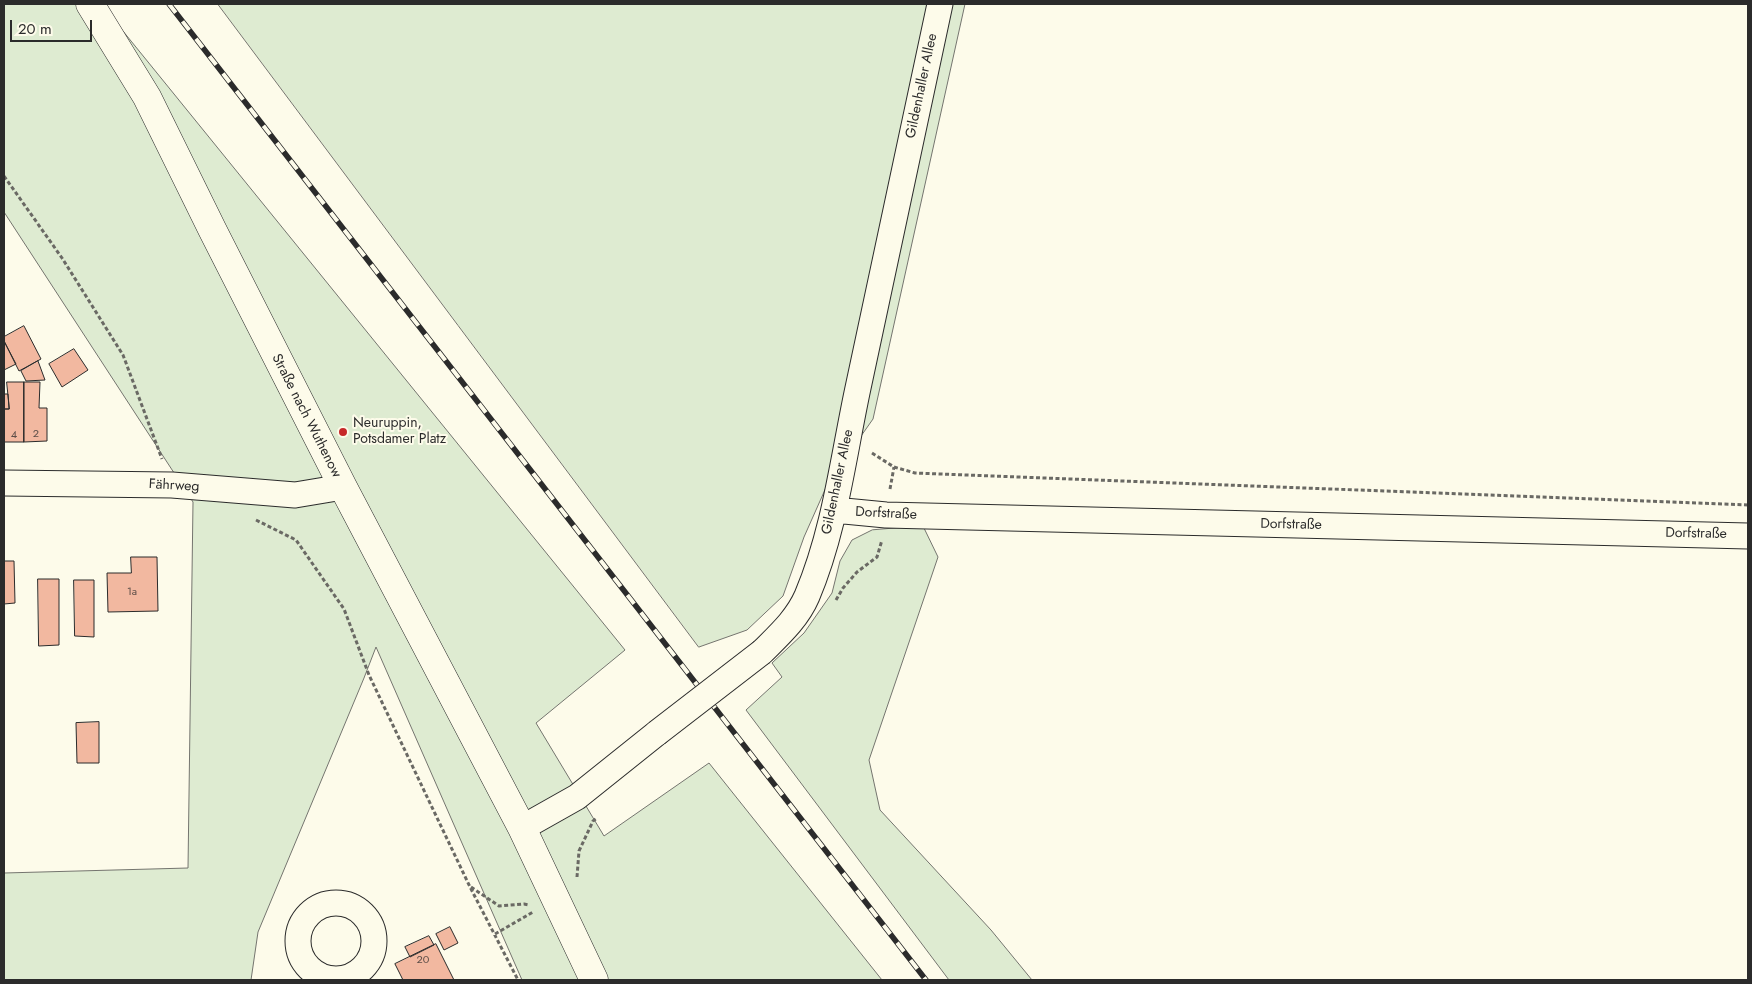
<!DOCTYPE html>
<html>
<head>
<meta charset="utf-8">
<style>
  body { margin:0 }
  #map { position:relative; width:1752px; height:984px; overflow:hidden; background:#fdfbea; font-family:Jost,sans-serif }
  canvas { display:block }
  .frame { position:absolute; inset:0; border:5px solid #2b2b2b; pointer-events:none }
  .scale { position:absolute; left:10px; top:20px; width:82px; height:22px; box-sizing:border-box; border:2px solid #2b2b2b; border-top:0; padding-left:6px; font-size:15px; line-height:18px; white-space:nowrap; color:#2b2b2b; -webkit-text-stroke:4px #fdfbea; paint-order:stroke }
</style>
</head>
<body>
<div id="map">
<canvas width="1752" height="984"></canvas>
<div class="frame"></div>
<div class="scale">20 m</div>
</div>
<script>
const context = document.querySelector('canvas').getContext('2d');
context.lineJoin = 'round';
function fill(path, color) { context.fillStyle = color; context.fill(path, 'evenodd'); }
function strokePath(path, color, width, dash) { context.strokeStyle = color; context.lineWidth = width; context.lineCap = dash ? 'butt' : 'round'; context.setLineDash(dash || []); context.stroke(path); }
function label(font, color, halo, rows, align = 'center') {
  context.font = font + ' Jost,sans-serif'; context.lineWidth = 4; context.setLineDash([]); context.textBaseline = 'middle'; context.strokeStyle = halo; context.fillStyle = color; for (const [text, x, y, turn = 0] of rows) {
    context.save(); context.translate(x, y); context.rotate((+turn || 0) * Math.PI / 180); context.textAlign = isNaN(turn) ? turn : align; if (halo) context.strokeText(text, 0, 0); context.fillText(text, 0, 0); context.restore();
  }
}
const green = new Path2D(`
  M4,4H101L625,650L536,723L604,836L709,763L882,980H522L376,647L364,678L258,932L251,980H4V873L188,868L193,502L4,212Z
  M218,4H965L873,419L828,483L804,537L783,596L747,630L699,647Z
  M923,526L938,557L869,760L880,810L991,930L1032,980H949L746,710L782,677L772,663L804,633L832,593L840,561L852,540L872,530Z`);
fill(green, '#deebd1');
strokePath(green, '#74746e', 1);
const building = new Path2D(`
  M24,326L41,359L19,371L4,341V337Z
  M4,341L16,364L4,370Z
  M74,349L88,370L62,387L49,364Z
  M38,361L45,380L26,381L21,371Z
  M7,382H24V442H4V409H9Z
  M24,382H40L39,408H47V441L24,442Z
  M4,394H8L9,409H4Z
  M131,557H157L158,611L108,612L107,573H131Z
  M4,561H14L15,603L4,604Z
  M38,579H59V645L39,646Z
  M74,580H94V637L75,636Z
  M99,722V763H77L76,723Z
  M450,927L458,943L444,950L436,934Z
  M429,936L434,945L410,957L405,947Z
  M436,944L454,980H403L395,964Z`);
fill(building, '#f2b8a0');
strokePath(building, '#2b2b2b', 1);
const street = new Path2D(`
  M4,483L172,485L295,495L343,487
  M834,510L886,515L1748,536
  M762,652C779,635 797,619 807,596C835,530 843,458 858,388C885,260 912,132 940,4
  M522,828L577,797L657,733
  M298 941a38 38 0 1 1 76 0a38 38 0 1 1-76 0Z`);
const secondary = new Path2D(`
  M90,4L147,97L212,229L343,487L522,828L594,980`);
strokePath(street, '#2b2b2b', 27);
strokePath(secondary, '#2b2b2b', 29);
strokePath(new Path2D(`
  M4,176L62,258L123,355L162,459
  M872,453L894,467L915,473L1748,505
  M890,489L894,467
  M256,520L296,540L344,609L369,675L470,887L518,980
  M836,600L843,588L857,572L877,557L882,540
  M577,877L579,851L593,821L597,818
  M471,887L499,906L524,904L529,905
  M495,934L533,912`), '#6a6964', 3, [4, 2.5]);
strokePath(street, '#fdfbea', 25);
strokePath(secondary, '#fdfbea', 28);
const rail = new Path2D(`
  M169,4L926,980`);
strokePath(rail, '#2b2b2b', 5.5);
strokePath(rail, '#fdfbea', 4, [11]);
const streetBridge = new Path2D(`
  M657,733L762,652`);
strokePath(streetBridge, '#2b2b2b', 27, []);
strokePath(streetBridge, '#fdfbea', 25);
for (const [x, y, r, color] of [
  [343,432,5,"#c62828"]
]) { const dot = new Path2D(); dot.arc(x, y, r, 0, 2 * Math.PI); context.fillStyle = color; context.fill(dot); strokePath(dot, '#fdfbea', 2); }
label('11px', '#5d4e48', null, [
  ["2",36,434],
  ["4",14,435],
  ["1a",132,592],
  ["20",423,960]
]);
label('14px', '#2b2b2b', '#fdfbea', [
  ["Gildenhaller Allee",922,86,-78],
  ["Straße nach Wuthenow",306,416,63],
  ["Gildenhaller Allee",838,482,-78],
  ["Fährweg",174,486,3],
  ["Dorfstraße",886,514,3],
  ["Dorfstraße",1291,525,1],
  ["Dorfstraße",1696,534,1]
]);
label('14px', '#2b2b2b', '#fdfbea', [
  ["Neuruppin,",353,424],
  ["Potsdamer Platz",353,440]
], 'left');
</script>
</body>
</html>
